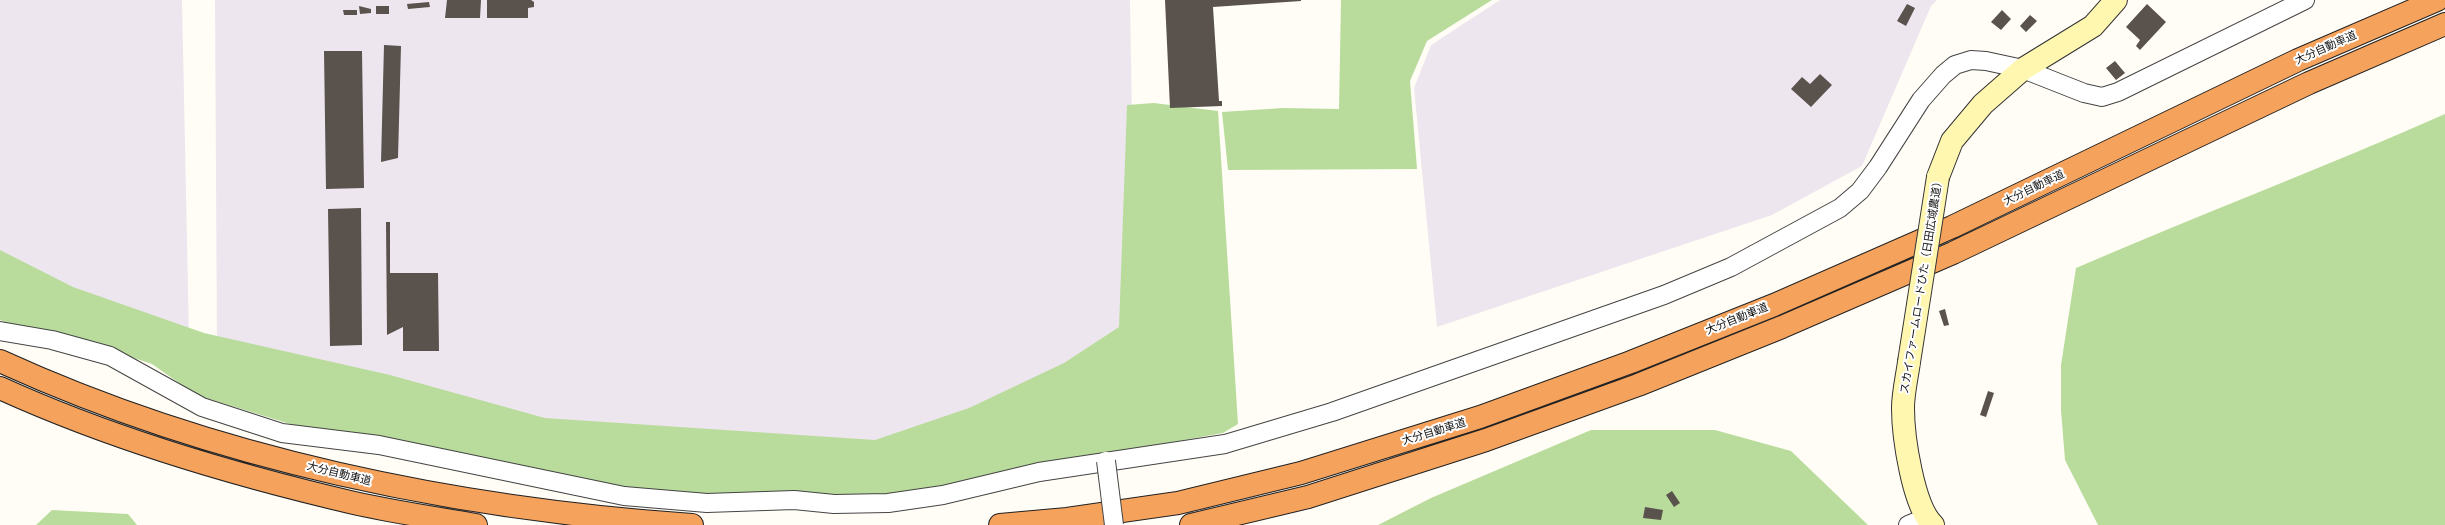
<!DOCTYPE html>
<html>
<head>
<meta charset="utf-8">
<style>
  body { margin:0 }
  canvas { display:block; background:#fffdf5 }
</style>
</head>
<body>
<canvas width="2445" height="525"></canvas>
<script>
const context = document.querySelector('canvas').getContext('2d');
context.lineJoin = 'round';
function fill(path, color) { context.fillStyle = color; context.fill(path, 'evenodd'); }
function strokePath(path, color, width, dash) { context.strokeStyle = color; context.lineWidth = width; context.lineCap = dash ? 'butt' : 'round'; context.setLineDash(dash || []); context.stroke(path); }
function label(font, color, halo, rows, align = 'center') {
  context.font = font + ' Merriweather,"Noto Sans JP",serif'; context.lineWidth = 4; context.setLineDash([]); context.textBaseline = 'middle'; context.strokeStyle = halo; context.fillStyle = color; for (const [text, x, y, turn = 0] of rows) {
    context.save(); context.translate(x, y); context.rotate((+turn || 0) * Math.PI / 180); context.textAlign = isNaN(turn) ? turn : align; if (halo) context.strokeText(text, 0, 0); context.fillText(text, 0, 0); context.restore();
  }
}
fill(new Path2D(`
  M0,0H182L189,337L0,269Z
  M215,0H1130L1136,355L885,460L589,442L217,354Z
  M1500,0H1937L1931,6L1862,166L1772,215L1437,327L1414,88L1431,45Z`), '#eee6ef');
fill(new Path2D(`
  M1341,0H1492L1427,41L1410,81L1417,169L1228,170L1222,112L1283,108L1339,109Z
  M1154,103L1218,111L1238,424L1223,433L1129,450L925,494L738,496L630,488L369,436L300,427L196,395L152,364L55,332L10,324L0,320V250L73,287L204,333L390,375L545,418L875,440L969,408L1064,363L1119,327L1127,105Z
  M2445,114V525H2098L2065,460L2061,410V365L2076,268C2198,215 2323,168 2445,114Z
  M1591,430H1715L1791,451L1868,525H1378L1431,498Z
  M52,510L128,514L137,525H36Z`), '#b9dc9c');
fill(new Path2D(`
  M447,0H481L480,18H445Z
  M487,0H531L534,2V7L528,8V18H487Z
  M1165,0H1301V1L1213,7L1219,101H1222V106L1170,108Z
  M429,2L430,7L408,9L407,4Z
  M1907,4L1915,8L1906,26L1897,21Z
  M2147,4L2166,22L2140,50L2136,46L2140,40L2126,27Z
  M359,6L371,9V13L360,14Z
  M376,6H389V14H376Z
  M343,10H357V15H344Z
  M2002,10L2011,19L2001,30L1991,22Z
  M2030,15L2037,21L2026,32L2020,26Z
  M384,45L401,46L398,158L381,162Z
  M324,51H362L364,188L326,189Z
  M2115,61L2125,73L2116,80L2106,68Z
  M1820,74L1832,85L1811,107L1791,89L1802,77L1810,84Z
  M361,208L362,345L330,346L328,209Z
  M386,222H390V273H438L439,351H403V327L387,335Z
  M1945,309L1949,325L1944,326L1939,311Z
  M1988,391L1994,393L1986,417L1980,415Z
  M1672,491L1680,503L1674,507L1666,495Z
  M1645,507L1663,510L1661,520L1643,518Z`), '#5a524d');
const street = new Path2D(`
  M0,331L52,340L110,356L202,407L282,433L379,445L624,496L707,503L794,500L834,504L888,503L943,495L1039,472L1225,444L1332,412L1664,295L1731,267L1840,208L1860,191L1878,167L1921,100L1943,75L1955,65L1971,60L1986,61L2023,69L2084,93L2102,97L2118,92L2305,0
  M1908,525L1925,518`);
const secondary = new Path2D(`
  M1938,177L1952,141L1983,104L2023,69L2093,26L2116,0
  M1909,362C1907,377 1903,393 1903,408C1903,436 1913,506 1933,525`);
const highway = new Path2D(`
  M0,361C214,459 457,509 692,525
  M0,388C112,439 234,475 354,503C394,512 435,518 476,525
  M1000,525L1067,519L1178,503L1301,473L1480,417L1631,362L1774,305L1952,227L2298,60L2437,0
  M1191,525L1308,497L1486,440L1638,385L1782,327L1953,253L2309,83L2445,24`);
strokePath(street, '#444', 20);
strokePath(secondary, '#333', 24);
strokePath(highway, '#222', 24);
strokePath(street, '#fff', 18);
strokePath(secondary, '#fff6b0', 22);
strokePath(highway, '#f5a25d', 22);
const streetBridge = new Path2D(`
  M1106,461L1114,525`);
const secondaryBridge = new Path2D(`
  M1909,362L1938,177`);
strokePath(streetBridge, '#444', 20, []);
strokePath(secondaryBridge, '#333', 24, []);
strokePath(streetBridge, '#fff', 18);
strokePath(secondaryBridge, '#fff6b0', 22);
label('11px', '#111', '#fff', [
  ["大分自動車道",2326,48,-24],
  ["大分自動車道",2034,188,-26],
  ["スカイファームロードひた（日田広域農道）",1922,285,-81],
  ["大分自動車道",1737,319,-22],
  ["大分自動車道",1434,432,-17],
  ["大分自動車道",339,474,14]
]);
</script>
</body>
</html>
